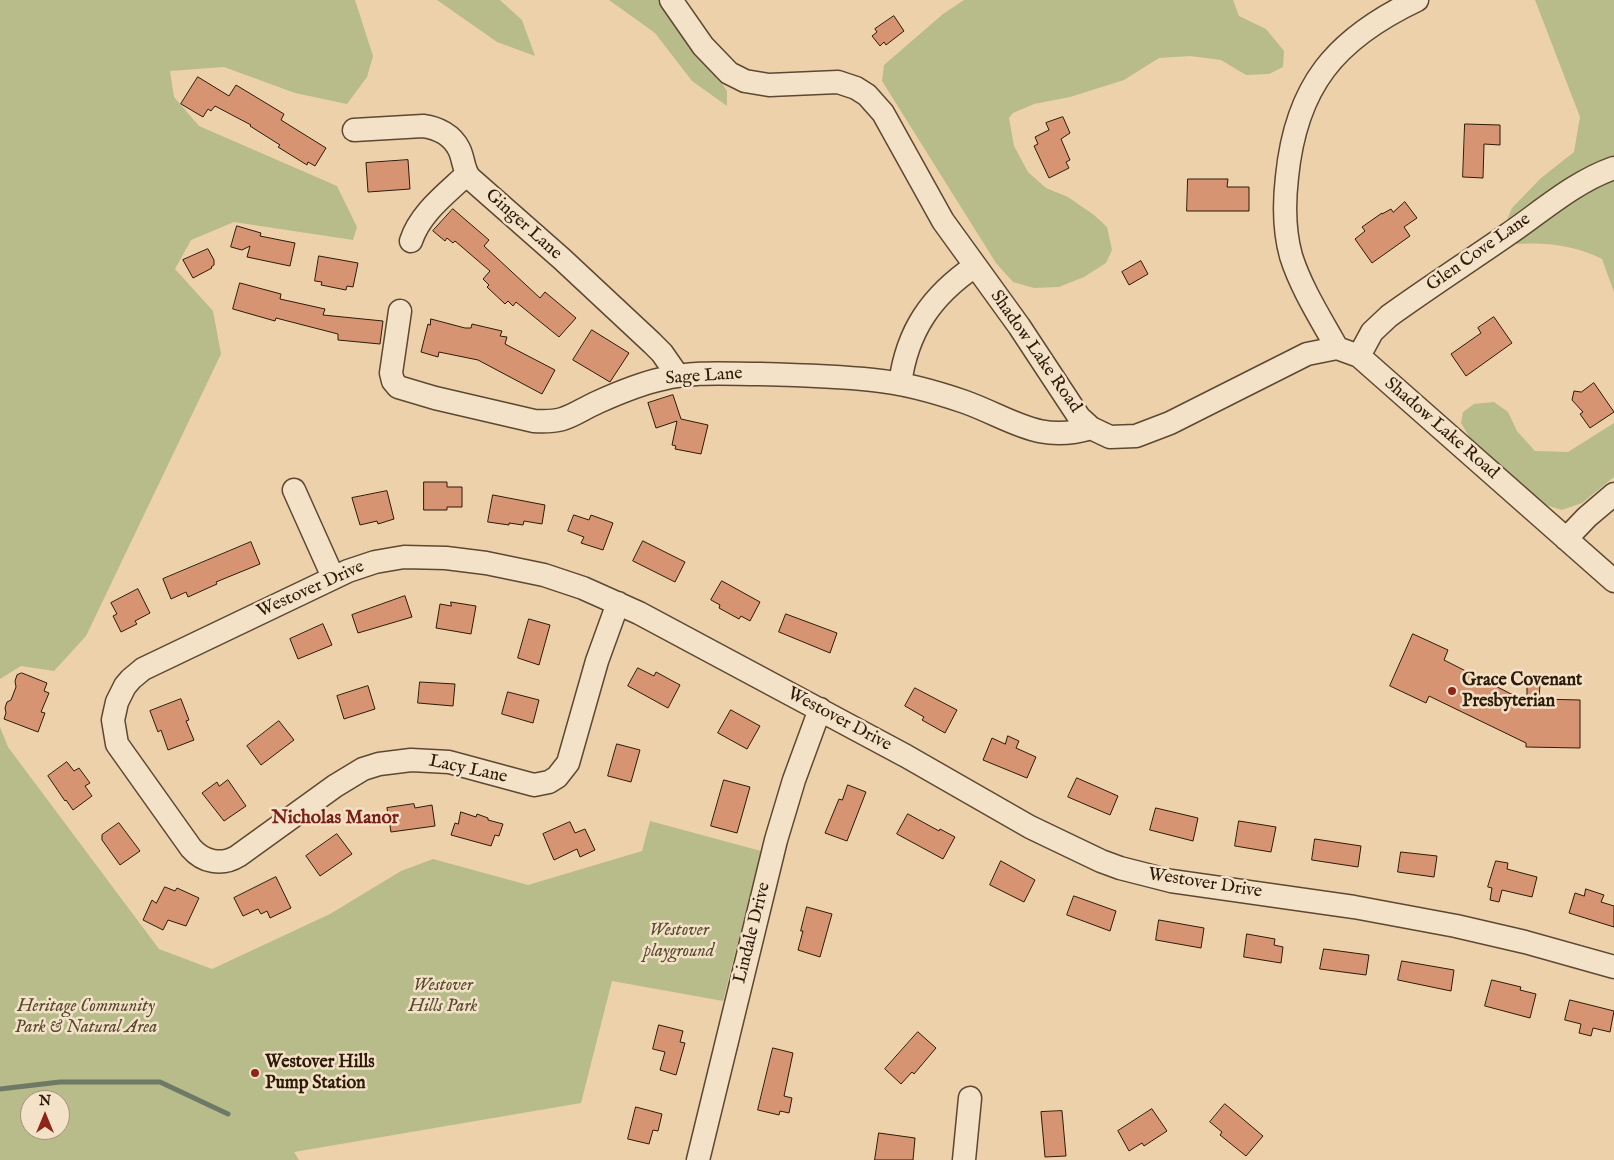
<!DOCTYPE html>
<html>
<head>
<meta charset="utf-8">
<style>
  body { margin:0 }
  #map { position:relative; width:1614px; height:1160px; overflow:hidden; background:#edd1ab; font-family:"IM FELL English",serif }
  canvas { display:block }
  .north { position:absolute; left:20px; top:1090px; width:50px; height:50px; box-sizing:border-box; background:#f3e1c8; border:1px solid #a4927b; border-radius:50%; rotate:0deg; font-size:14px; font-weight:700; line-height:20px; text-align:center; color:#2d1b08 }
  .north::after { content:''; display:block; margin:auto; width:18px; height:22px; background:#8f2418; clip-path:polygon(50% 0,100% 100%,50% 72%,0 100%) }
</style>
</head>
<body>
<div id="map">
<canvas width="1614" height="1160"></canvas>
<div class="north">N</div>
</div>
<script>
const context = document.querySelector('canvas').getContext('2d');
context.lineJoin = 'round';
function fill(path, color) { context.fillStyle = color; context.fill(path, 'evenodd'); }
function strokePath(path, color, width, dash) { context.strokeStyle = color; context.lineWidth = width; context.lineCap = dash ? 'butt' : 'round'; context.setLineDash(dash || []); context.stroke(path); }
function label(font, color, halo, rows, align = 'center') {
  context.font = font + ' "IM FELL English",serif'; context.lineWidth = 5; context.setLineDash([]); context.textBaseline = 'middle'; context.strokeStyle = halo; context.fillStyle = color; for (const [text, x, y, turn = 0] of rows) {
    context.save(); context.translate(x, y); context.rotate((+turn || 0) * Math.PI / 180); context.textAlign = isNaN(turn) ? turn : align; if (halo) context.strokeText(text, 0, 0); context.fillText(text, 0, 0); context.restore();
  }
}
fill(new Path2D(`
  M0,0H355L373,56L367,77L347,104L295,93L224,67L170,71L174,97L199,126L337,186L357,227L353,240L234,222L191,240L175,269L213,311L221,354L86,636L54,671L21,666L0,679Z
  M437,0H500L522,20L535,56L497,42Z
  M609,0H660L702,55L727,91V106L692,81L655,33Z
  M964,0H1233L1239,16L1266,29L1284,51L1283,67L1269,74L1246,75L1221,60L1190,56L1159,58L1124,80L1070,97L1034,104L1013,113L1009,118L1014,146L1028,172L1046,188L1068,197L1094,215L1107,227L1112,250L1106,263L1084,277L1059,287L1034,288L1013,282L996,263L882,81L884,65L943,14Z
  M1535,0H1614V292L1602,259C1574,245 1546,242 1515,244L1504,227L1512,208L1541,178L1574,152L1580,117Z
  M1494,402L1508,412L1517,431L1535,451L1568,452L1614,423V477L1582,503L1562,510L1536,502L1470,438L1461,423L1463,412L1474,404Z
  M0,727L8,747L159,949L212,969L330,914L401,871L433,859L528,885L642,851L650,821L761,851L723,1001L612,981L581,1103L294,1152L299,1160H0ZM30,1100H60V1130H30Z`), '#b7bc8a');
strokePath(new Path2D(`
  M0,1089L60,1082H160L228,1114`), '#6e7966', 5);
const building = new Path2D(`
  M894,16L904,31L886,45L884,42L880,46L872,36L877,32L875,29Z
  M198,77L229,96L236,85L284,114L281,120L326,148L315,166L308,162L307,165L278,147L280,145L250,126L251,125L215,106L211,111L208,109L203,117L181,104Z
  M1063,117L1070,133L1061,139L1070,160L1066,162L1069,168L1049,178L1034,146L1038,144L1035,137L1049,130L1046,123Z
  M1465,124L1500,125V145L1484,144L1483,178L1463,177Z
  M408,160L410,189L368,192L366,163Z
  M1188,179H1228L1227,187H1249V211H1187Z
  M1405,202L1417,218L1404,227L1410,236L1372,263L1355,239L1365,231L1362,227L1382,213V214L1391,209L1393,212Z
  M453,209L489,240L484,246L540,298L545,292L576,318L559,337L516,302L513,306L508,301L505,304L487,287L489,285L483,279L490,271L455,241L453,243L447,238L445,241L433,231Z
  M237,226L261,233L260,236L295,243L290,266L247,257L250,246L242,250L231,247Z
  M208,249L214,260V265L211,267L212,268L193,278L183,260Z
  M319,256L358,263L353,287L347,286L346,290L321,285L322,282L315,281Z
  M1141,261L1148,274L1129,285L1122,272Z
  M240,283L281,294L280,299L325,309L323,315L383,321L380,344L338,340V334L276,318L275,321L233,309Z
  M1494,317L1512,343L1466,376L1451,354L1481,333L1478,328Z
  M431,319L465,328H471L472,324L502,331L500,336L507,337L505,344L555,370L542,394L478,360L439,352L438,357L421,352L428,324L430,325Z
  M592,330L629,353L610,382L573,360Z
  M1594,383L1614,412L1590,428L1580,414L1583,412L1572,400L1574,391L1581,392Z
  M673,395L681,419L708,425L701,454L675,449L676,446L672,445L677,421L656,428L648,403Z
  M424,482H447V487H462V507H447V510H424Z
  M387,491L394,519L378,524L377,521L360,525L352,498Z
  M493,495L545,505L542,524L524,521L523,525L509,523V525L488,522Z
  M574,515L589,520L591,515L613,523L603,550L581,543L584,537L568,531Z
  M643,541L685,562L675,582L633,561Z
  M251,542L260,564L216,582L217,584L188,597L186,592L171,599L163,579Z
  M722,581L760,602L750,621L741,616L739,619L719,608L720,605L711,600Z
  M138,589L150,613L135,621L137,624L121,632L113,616L117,614L111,603Z
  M405,596L412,617L358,633L352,615Z
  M451,602L476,606L471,634L436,628L440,604L451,606Z
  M786,614L837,633L830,653L779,632Z
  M529,619L550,625L539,665L518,658Z
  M323,624L332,645L298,659L290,639Z
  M1413,634L1448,650L1444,660L1527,702V683L1540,684L1539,699L1580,700V748L1526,747V743L1429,696L1426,703L1390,686Z
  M638,668L654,676L656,672L680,685L668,708L628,686Z
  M22,673L47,683L44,691L49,693L41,712L45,713L38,732L4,719L6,713L5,708L7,702L11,700L16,687L15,681L17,675Z
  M420,682L455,684L453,706L418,703Z
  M368,686L375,709L344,719L337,696Z
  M915,688L957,710L945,733L922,720L924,717L905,706Z
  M508,692L539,700L533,723L502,714Z
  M181,699L189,720L186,721L194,740L168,750L161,730L158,732L150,711Z
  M731,710L760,726L747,749L718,733Z
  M279,721L294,740L261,765L247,746Z
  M1008,736L1019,741L1016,748L1036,757L1027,778L983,760L992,738L1005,744Z
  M617,744L640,750L631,782L608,776Z
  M67,762L74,771L79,768L90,783L85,786L92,796L73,810L66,800L65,801L48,776Z
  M1077,778L1118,796L1110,815L1068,797Z
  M228,780L246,806L224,821L202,793L217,782L219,786Z
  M724,780L750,787L737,833L711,826Z
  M848,785L866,792L847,841L825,833L839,799L842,800Z
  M414,804L415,808L432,805L435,826L391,832L387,808Z
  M1156,808L1198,818L1193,841L1150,830Z
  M461,812L476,817L477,814L488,818V820L503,824L499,836L495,835L491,846L451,835L455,823L458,824Z
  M908,814L939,831L940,829L955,837L943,859L897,834Z
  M1239,821L1276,827L1271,852L1235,846Z
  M570,822L575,833L585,829L595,850L580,857L577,849L554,860L543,834Z
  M119,823L140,851L120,865L102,840V835Z
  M337,834L352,854L320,876L306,856Z
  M1315,839L1361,846L1358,867L1312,860Z
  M1401,852L1437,856L1434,877L1398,872Z
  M1001,861L1035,880L1024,902L990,885Z
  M1496,861L1508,863L1507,869L1537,877L1532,897L1502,890L1499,902L1490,900L1492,888L1488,887Z
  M276,877L291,908L270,918L267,911L261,914L258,909L243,916L234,898Z
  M165,887L175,891L177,888L199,898L186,926L168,920L163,930L143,920L152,900L156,903Z
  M1586,889L1604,895L1601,902L1614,906V927L1569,913L1575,893L1584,896Z
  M1074,896L1116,911L1110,931L1067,915Z
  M807,907L832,914L820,957L798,950L803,931H801Z
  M1159,920L1204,928L1201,948L1156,940Z
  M1247,934L1275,939L1274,945L1283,947L1281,963L1244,957Z
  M1324,949L1369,955L1366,975L1320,969Z
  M1402,961L1454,970L1451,991L1398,980Z
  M1492,980L1521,987L1520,990L1536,994L1530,1018L1485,1006Z
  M1570,1000L1614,1011L1610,1032L1593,1028L1591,1036L1579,1033L1581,1024L1565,1020Z
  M659,1025L683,1031L680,1042L685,1043L676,1075L660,1070L665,1052L653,1049Z
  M918,1032L936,1048L914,1074L912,1072L901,1084L885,1069Z
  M773,1048L793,1053L784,1096L792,1098L789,1113L780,1111L779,1115L758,1110Z
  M1225,1104L1263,1136L1246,1156L1220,1135L1222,1132L1210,1122Z
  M636,1107L662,1114L658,1131L653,1130L649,1144L628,1139Z
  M1152,1109L1167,1131L1144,1146L1142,1143L1129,1151L1118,1131Z
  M1062,1111L1066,1156L1045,1157L1041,1112Z
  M879,1133L915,1138L913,1160H875Z`);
fill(building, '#d79472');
strokePath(building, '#2d1b08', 1);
const minor = new Path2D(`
  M671,0L703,46L729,73L745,81L769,85L838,82L856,88L867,95L883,113L943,221L1019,326L1079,417L1091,428L1110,437L1136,436L1170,423L1307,354L1337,348L1359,356L1614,581
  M354,130L423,126C438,128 452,135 459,149C464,159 463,170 470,178L562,259L652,343L662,353L678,376
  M411,241C420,213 446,194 467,174
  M400,311L391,373L393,381L398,387L435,398L534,421C567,423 570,415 598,402C618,393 639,384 662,379C694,371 727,374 760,374C798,375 836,376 873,380C904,383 936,392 965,402C1012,419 1039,444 1091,428
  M1337,348C1321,319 1301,288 1291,256C1284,231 1284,203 1287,177C1296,86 1335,39 1417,0
  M1359,356L1372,332L1389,316C1428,288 1468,262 1507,235C1541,212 1574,182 1614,168
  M900,384C907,331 931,296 975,266
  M294,490L333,577
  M1566,539L1587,517L1614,494
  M618,603L597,661L568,763L557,777L549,782L534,785L449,762L411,760L379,764L363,769L335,786L238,856C222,866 203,862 191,848L117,744L113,720L117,702L125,686L131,679L143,669L348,571L375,562L404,557L446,558L486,563L544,575L583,588L639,613L906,756L1030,827L1101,861L1120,868L1171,881L1354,907L1456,926L1525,942L1614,967
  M698,1160L776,840L794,780L820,709
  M964,1160L970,1098`);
strokePath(minor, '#5d4831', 25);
strokePath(minor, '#f3e1c8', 22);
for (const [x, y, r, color] of [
  [1452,691,5,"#8f2418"],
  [255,1073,5,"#8f2418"]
]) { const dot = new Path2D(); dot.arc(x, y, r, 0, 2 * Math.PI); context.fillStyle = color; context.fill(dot); strokePath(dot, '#f3e1c8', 2); }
label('18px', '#2d1b08', '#f3e1c8', [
  ["Ginger Lane",523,225,42],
  ["Glen Cove Lane",1479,253,-35],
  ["Shadow Lake Road",1035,352,55],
  ["Sage Lane",704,377,-4],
  ["Shadow Lake Road",1441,429,41],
  ["Westover Drive",311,590,-24],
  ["Westover Drive",839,720,28],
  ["Lacy Lane",468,770,12],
  ["Westover Drive",1205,884,9],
  ["Lindale Drive",753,933,-76]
]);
label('bold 18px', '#2d1b08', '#f3e1c8', [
  ["Grace Covenant",1462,681],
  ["Presbyterian",1462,702],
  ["Westover Hills",265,1063],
  ["Pump Station",265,1084]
], 'left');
label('italic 18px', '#564b2f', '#f3e1c8', [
  ["Westover",679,931],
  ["playground",679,952],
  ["Westover",443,986],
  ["Hills Park",443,1007],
  ["Heritage Community",86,1007],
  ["Park & Natural Area",86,1028]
]);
label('bold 19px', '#7a1f14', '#f3e1c8', [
  ["Nicholas Manor",335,819]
]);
</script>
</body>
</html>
